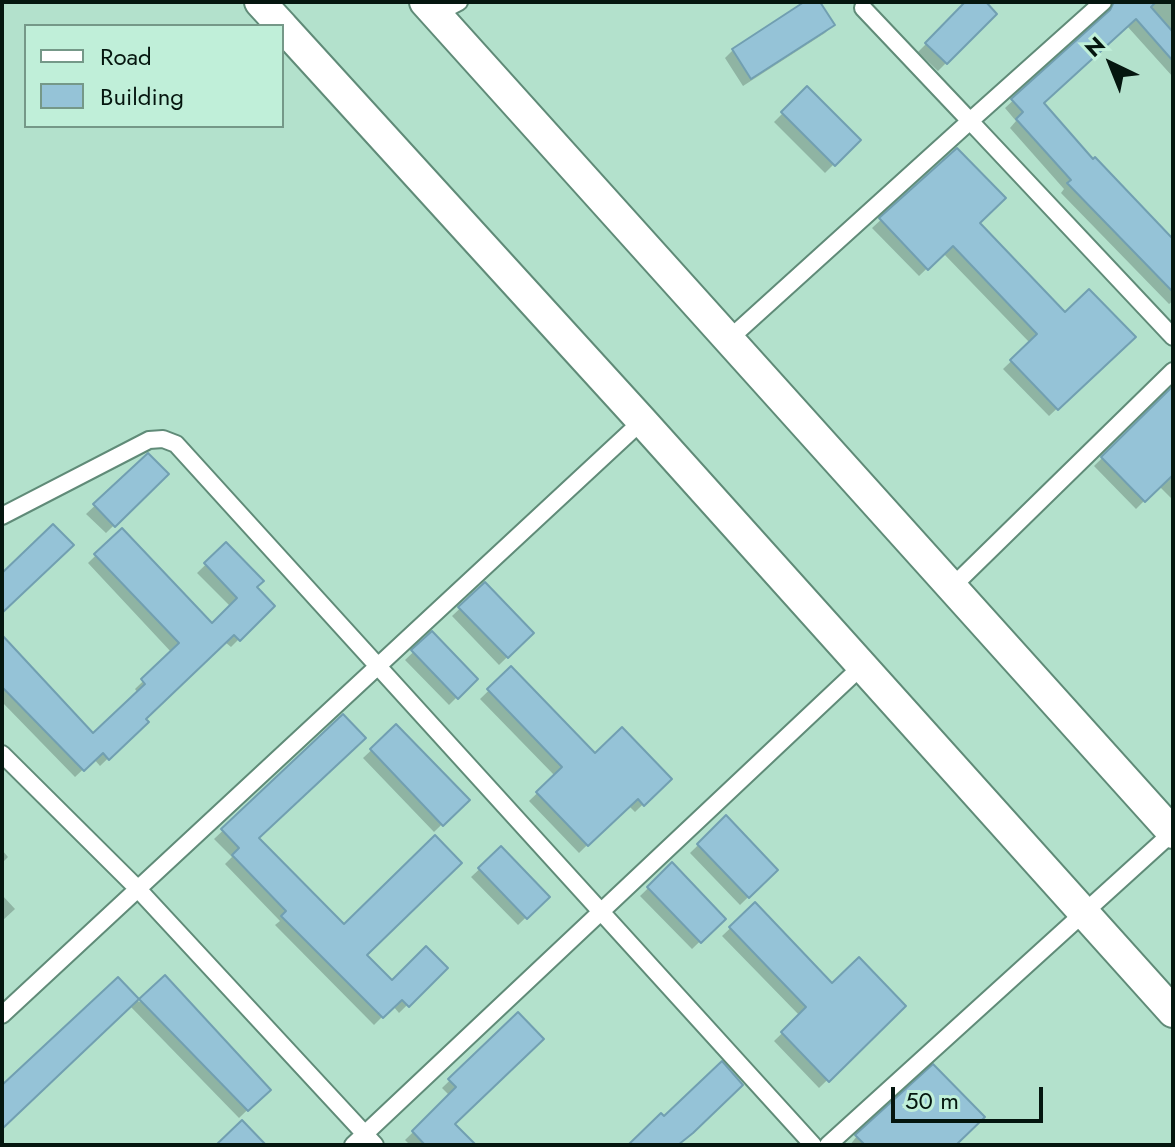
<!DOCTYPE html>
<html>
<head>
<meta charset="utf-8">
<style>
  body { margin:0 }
  #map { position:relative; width:1175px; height:1147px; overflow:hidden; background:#b3e1cc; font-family:Jost,sans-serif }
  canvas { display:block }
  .frame { position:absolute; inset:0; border:4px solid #05160f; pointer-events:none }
  .legend { position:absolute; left:24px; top:24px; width:260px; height:104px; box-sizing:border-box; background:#c0efd9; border:2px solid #759888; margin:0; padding:10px 14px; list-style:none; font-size:24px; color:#05160f }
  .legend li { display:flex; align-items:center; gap:16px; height:40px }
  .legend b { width:40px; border:2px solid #759888 }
  .north { position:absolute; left:1071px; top:24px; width:80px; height:80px; -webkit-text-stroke:6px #c0efd9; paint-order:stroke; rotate:317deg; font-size:22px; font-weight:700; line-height:32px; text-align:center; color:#05160f }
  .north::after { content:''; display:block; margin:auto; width:28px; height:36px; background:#05160f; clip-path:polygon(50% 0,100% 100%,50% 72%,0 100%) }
  .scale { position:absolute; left:891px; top:1087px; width:152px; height:36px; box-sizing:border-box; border:4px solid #05160f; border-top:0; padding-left:10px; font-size:24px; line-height:28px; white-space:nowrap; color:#05160f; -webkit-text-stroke:6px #c0efd9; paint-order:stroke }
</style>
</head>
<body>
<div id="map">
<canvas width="1175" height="1147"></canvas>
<div class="frame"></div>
<ul class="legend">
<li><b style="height:10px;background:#fff"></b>Road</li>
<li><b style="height:22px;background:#95c3d7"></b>Building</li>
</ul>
<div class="north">N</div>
<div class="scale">50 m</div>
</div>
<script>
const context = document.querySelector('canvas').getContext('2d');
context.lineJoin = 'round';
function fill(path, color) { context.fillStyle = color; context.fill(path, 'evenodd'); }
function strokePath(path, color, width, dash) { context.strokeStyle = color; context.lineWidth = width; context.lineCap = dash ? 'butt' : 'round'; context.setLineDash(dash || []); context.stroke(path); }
fill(new Path2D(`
  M808,2H818L833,25L825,33L743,86L725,58L733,50Z
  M968,2H983L995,14L938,71L918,52Z
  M1111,2H1169L1173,7V77L1127,26L1041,103L1093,162L1173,242V301L1169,304L1061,193L1064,189L1010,128L1016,121L1005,108L1106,14V8Z
  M807,89L858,140L825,173L774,122Z
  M957,150L977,223L1065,314L1133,337L1049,416L1003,369L1030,343L943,253L919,276L872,228Z
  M1173,389V500L1159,486L1136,509L1094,466Z
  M148,456L166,474L106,533L86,514Z
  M121,531L211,626L231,607L197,573L226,545L254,587L272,606L231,647L225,642L144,719L146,722L100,766L94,759L75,777L2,702V638L93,736L138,693L135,689L172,653L88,563Z
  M485,585L532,633L499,665L452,616Z
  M432,634L475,679L449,705L405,660Z
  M511,669L595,756L669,779L635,812L628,805L579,853L529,801L555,776L480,699Z
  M343,717L256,838L392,983L445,968L399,1013L393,1006L374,1025L275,925L280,921L225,864L232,857L214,839Z
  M396,727L467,800L434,832L363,758Z
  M726,818L776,870L740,905L690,853Z
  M501,849L547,897L518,925L471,877Z
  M2,850L8,857L2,863Z
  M672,865L723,919L692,949L640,896Z
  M2,895L15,909L2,921Z
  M755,905L832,985L903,1006L819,1088L774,1041L800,1016L722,936Z
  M165,978L268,1090L239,1118L130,1006L2,1126V1088L118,980L139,1002Z
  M517,1015L453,1124L472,1145H410L405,1140L450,1096L442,1088Z
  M857,1136L956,1142L959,1145H850Z`), '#0003');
const building = new Path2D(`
  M804,2H820L835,25L751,79L732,49Z
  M965,2H986L997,14L947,64L925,43Z
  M1114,2H1156L1151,7L1173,32V61L1136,19L1044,103L1093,159L1095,157L1173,239V292L1067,183L1071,180L1016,119L1023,112L1011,99L1110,10Z
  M807,86L861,140L835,166L781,112Z
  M957,148L1006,198L980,223L1065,312L1089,289L1136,337L1058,410L1010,360L1037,334L953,246L928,270L879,218Z
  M1173,386V475L1145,502L1101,457Z
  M148,453L169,474L115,527L93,504Z
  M53,524L74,545L2,613V573Z
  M122,528L212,623L237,598L204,563L226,542L264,581L257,587L275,606L240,641L234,635L146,719L149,722L109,760L103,753L84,771L2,687V635L93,733L145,684L141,679L179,643L94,554Z
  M485,582L534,633L508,658L458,607Z
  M432,631L478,679L458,699L411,650Z
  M511,666L595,753L622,727L672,779L644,806L638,799L588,846L536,792L562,767L487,689Z
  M343,714L366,738L259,838L344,924L435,835L462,863L367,955L392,980L426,946L448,968L409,1007L402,1000L383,1018L281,916L286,911L232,855L239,848L221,829Z
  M396,724L470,800L443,826L370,749Z
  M726,815L778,870L749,898L697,844Z
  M501,846L550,897L527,919L478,868Z
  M672,862L726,919L701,943L647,887Z
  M755,902L832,983L859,957L906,1006L829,1082L781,1032L806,1007L729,927Z
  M165,975L271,1090L248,1111L139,999Z
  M118,977L139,999L2,1129V1085Z
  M518,1012L544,1039L455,1124L476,1145H425L412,1131L456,1087L448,1079Z
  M722,1061L743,1085L693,1133L678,1145H628L661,1113L664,1116Z
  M933,1064L985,1117L956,1145H865L855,1135Z
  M242,1120L266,1145H216Z`);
fill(building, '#95c3d7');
strokePath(building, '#719fb1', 2);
const street = new Path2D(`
  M863,8L970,121L1103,2
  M436,14L459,2
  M728,340L970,121L1173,337
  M2,516L149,440L163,439L176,444L813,1145
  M952,587L1173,371
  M2,754L137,888L375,1145
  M2,1015L642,421
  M353,1145L862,666
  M828,1145L1173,832`);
const highway = new Path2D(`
  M260,2L282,26
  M425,2L1173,833
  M282,26L642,421L1173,1012`);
strokePath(street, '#608b78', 20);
strokePath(highway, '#608b78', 34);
strokePath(street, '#fff', 16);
strokePath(highway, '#fff', 30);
</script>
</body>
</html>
